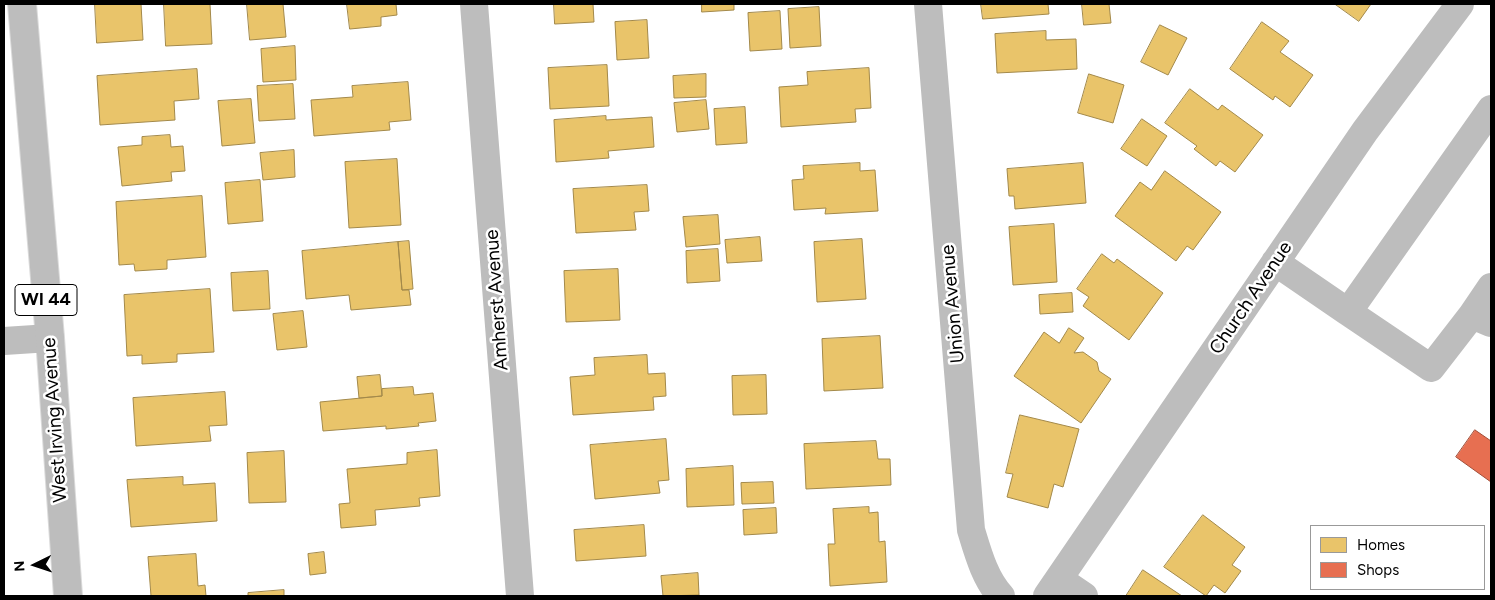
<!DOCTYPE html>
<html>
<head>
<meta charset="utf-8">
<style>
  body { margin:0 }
  #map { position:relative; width:1495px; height:600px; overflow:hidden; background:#fff; font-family:Figtree,sans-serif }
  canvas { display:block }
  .frame { position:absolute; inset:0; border:5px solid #000; pointer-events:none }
  .legend { position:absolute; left:1310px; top:525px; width:175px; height:65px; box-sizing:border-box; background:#fff; border:1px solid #999; margin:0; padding:6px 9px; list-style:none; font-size:15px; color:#000 }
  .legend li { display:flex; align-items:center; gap:10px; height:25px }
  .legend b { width:25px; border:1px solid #999 }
  .north { position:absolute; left:10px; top:540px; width:50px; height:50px; -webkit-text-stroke:4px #fff; paint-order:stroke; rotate:266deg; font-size:14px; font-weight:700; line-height:20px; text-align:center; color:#000 }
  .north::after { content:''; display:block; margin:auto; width:18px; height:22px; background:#000; clip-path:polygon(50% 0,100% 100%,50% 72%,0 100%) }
</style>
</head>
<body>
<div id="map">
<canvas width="1495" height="600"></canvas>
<div class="frame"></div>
<ul class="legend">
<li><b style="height:14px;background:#e9c46a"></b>Homes</li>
<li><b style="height:14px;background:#e76f51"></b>Shops</li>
</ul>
<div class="north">N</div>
</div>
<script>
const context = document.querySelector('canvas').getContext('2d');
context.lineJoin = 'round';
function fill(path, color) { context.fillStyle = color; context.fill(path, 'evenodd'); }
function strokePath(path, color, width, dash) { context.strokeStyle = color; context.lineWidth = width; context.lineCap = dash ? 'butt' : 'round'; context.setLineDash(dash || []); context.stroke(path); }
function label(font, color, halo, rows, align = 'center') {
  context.font = font + ' Figtree,sans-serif'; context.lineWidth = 5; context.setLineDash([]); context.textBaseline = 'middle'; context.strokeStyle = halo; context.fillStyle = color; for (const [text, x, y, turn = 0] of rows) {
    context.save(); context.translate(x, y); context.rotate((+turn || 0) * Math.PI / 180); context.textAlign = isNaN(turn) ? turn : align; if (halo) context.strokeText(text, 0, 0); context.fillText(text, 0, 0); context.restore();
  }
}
const homes = new Path2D(`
  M95,4H141L143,40L97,43Z
  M164,4H210L212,44L166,46Z
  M247,4H283L286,37L250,40Z
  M347,4H396L397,15L381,17V26L350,29Z
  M554,4H593L594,22L555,24Z
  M702,4H734V10L702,12Z
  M981,4H1048L1049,14L983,19Z
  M1082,4H1109L1111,23L1084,25Z
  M1335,4H1371L1359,21Z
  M819,7L821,46L790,48L788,9Z
  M780,11L782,49L750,51L748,13Z
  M647,20L649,58L617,60L615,22Z
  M1262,22L1289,41L1280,52L1313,75L1290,107L1275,96L1273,100L1230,69Z
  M1160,25L1187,38L1168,75L1141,62Z
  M1046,31V40L1076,39L1077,69L997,73L995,34Z
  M295,46L296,80L263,82L261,49Z
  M607,65L609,106L550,109L548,68Z
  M869,68L871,108L855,109L856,122L781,127L779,87L808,85L807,72Z
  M197,69L199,99L174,101L175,120L100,125L97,76Z
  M706,74V97L674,98L673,76Z
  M1089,74L1124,85L1113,123L1078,113Z
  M408,82L411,120L389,122L390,130L314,136L311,100L353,97L352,86Z
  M293,84L295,119L259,121L257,86Z
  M1190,89L1218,110L1222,105L1263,135L1235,172L1220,161L1216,166L1194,149L1197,146L1165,123Z
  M251,99L255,143L222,146L218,101Z
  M706,100L709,129L677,132L674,103Z
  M745,107L747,143L716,145L714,109Z
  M606,116V120L652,117L654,147L608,151L609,158L556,162L554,120Z
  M1142,119L1167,136L1147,166L1121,149Z
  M170,135L171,147L183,146L185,171L171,172L172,181L122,186L118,147L142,145V137Z
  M294,150L295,177L263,180L260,153Z
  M397,159L401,225L349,228L345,162Z
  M860,163V171L875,170L878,211L825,214L826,208L794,210L792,180L804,179L803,166Z
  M1083,163L1086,203L1015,209L1014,196H1009L1007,169Z
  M1165,171L1221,212L1193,250L1187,246L1176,261L1115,216L1140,182L1151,190Z
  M260,180L263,221L228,224L225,183Z
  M647,185L649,211L634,212L636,230L576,233L573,189Z
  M202,196L206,257L167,260V269L135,271L134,264L119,265L116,202Z
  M718,215L720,244L686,247L683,217Z
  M1054,224L1057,282L1013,285L1009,227Z
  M760,237L762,261L727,263L725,240Z
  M862,239L866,299L817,302L814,242Z
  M409,241L413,289L402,290L398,242Z
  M398,242L402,290H409L411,305L351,310L349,295L306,299L302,251Z
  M718,249L720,281L687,283L686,251Z
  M1102,254L1114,263L1117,259L1163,293L1129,340L1083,306L1089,297L1077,289Z
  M618,269L620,320L566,322L564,271Z
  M268,271L270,309L233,311L231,273Z
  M210,289L214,352L177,354V362L142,364V355L127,356L124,295Z
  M1072,293L1073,312L1040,314L1039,295Z
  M303,311L307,347L277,350L273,314Z
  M1069,328L1084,338L1074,353L1083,352L1097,362L1099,371L1111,379L1081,423L1014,376L1044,332L1059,343Z
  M880,336L883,388L824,391L822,339Z
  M647,355L648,374L665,373L666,396L653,397L654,410L573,415L570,377L595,375L594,358Z
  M380,375L382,396L359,398L357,377Z
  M766,375L767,414L733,415L732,376Z
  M413,387L414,395L433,393L436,421L418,423L419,426L386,429V426L323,431L320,402L382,396V389Z
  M225,392L227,425L209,426L211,441L136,446L133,398Z
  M1020,415L1079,429L1063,487L1054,484L1048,508L1007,497L1013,474L1006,473Z
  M666,439L669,480L658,481L660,493L595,499L590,445Z
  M876,441L878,459H890L891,485L806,489L804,444Z
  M437,450L440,496L419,498L420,506L375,510L376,525L341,528L339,504L350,503L347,469L407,464V453Z
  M284,451L286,502L249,503L247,453Z
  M733,466L734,505L687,507L686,469Z
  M183,477V485L215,483L217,521L131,527L127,480Z
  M773,482L774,503L742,504L741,483Z
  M869,507V513L878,512L879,542L885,541L887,582L830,586L828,544H835L833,509Z
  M776,508L777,533L744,535L743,510Z
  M1203,515L1245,547L1232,565L1241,571L1225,593L1214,585L1206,596L1164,567Z
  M644,525L646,556L576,561L574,530Z
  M324,552L326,573L310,575L308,554Z
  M196,554L198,586L205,585L206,596H151L148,557Z
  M1143,570L1182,596H1126Z
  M698,573L699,595L663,596L661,576Z
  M284,590V596H248V593Z`);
fill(homes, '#e9c46a');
strokePath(homes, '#a3894a', 1);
const shops = new Path2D(`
  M1475,430L1491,441V482L1456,457Z`);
fill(shops, '#e76f51');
strokePath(shops, '#a24e39', 1);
const major = new Path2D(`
  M22,4L50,338L68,596`);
strokePath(major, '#dbdbdb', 30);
strokePath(new Path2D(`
  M474,4L520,596
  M928,4L971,530C978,553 985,579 1001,596
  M1275,262L1348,312L1491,109
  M1348,312L1431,368L1472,315L1491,323
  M1472,315L1491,287
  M4,341L50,338
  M1059,579L1084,596
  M1047,596L1365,131L1460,4`), '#bdbdbd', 28);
strokePath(major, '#bdbdbd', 28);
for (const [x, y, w] of [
  [46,300,62]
]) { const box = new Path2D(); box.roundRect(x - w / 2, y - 15.5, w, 31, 4); context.fillStyle = '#fff'; context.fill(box); strokePath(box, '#000', 1); }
label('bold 18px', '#000', null, [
  ["WI 44",46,300]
]);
label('19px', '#000', '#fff', [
  ["Church Avenue",1251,298,-56],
  ["Amherst Avenue",497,300,-94],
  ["Union Avenue",953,304,-95],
  ["West Irving Avenue",55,420,-94]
]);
</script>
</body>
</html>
